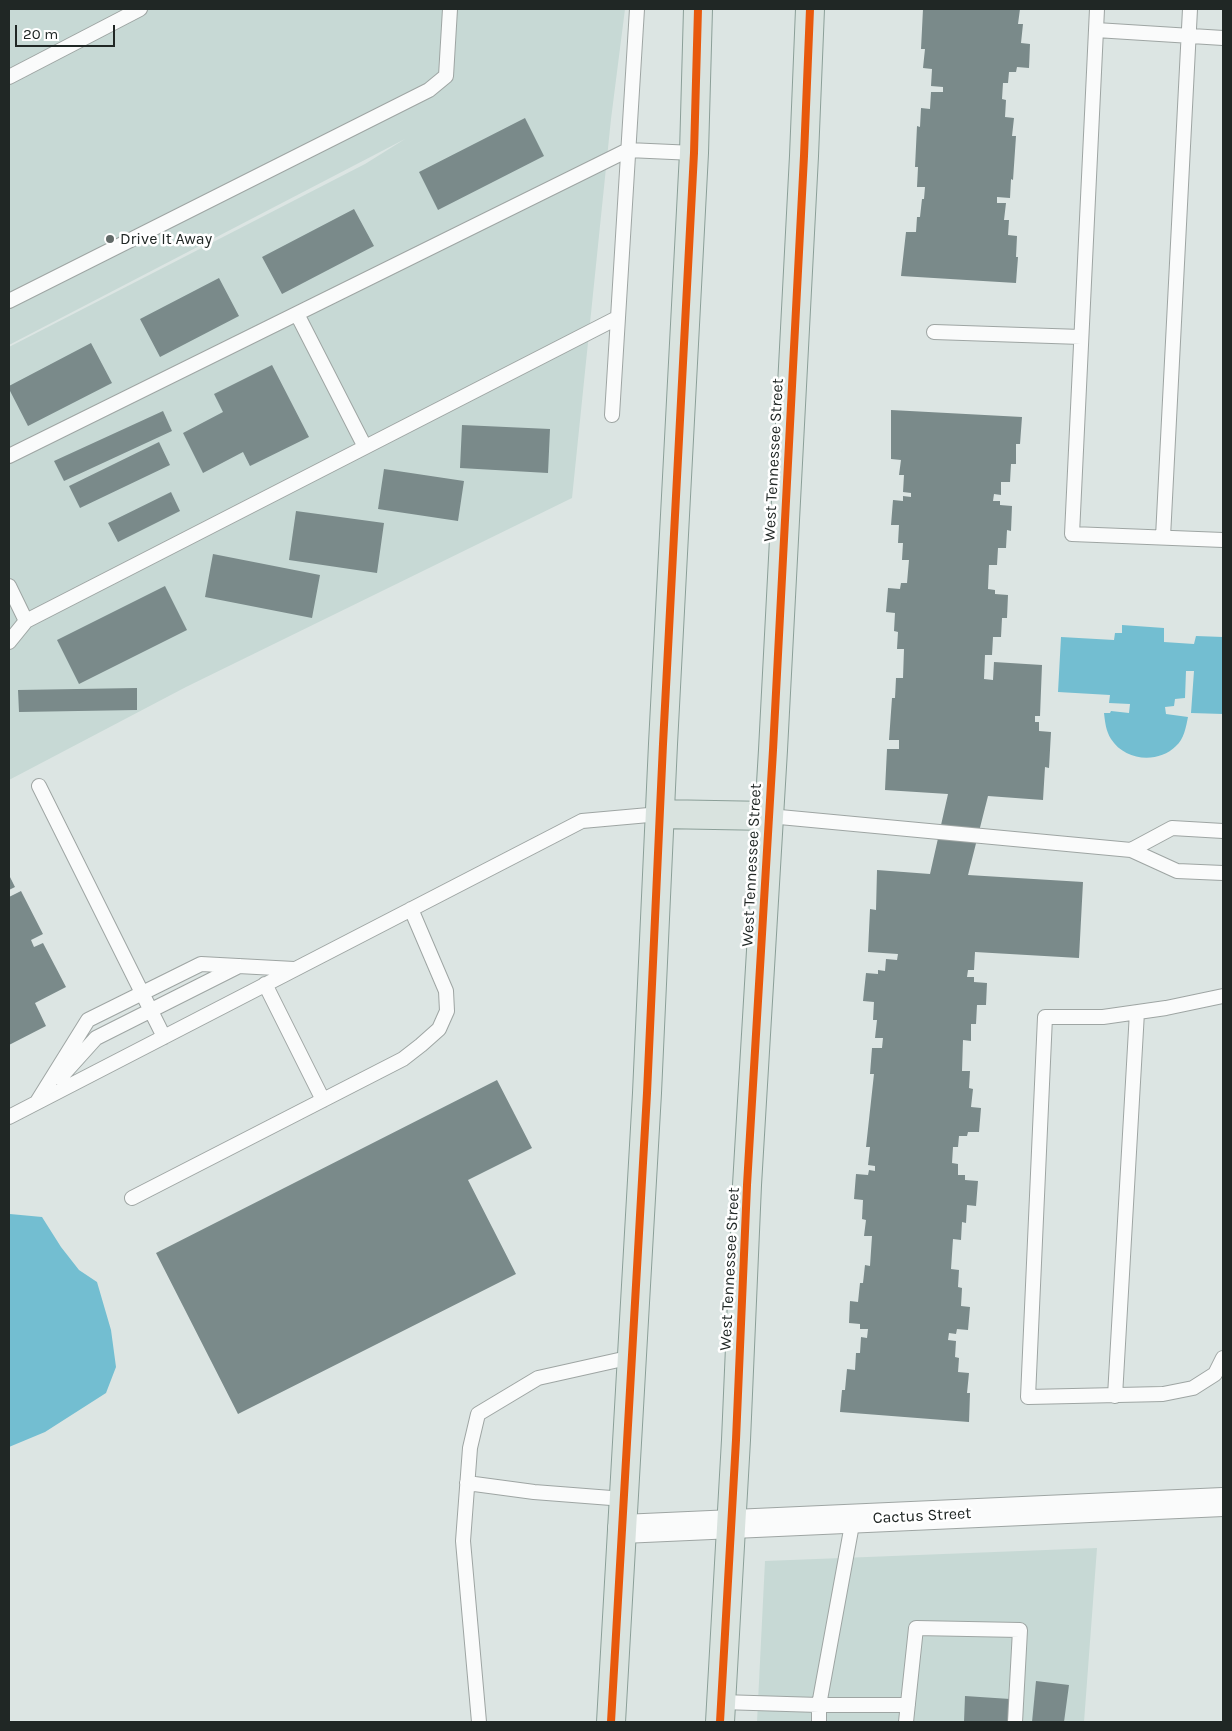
<!DOCTYPE html>
<html>
<head>
<meta charset="utf-8">
<style>
  body { margin:0 }
  #map { position:relative; width:1232px; height:1731px; overflow:hidden; background:#dce5e3; font-family:Karla,sans-serif }
  canvas { display:block }
  .frame { position:absolute; inset:0; border:10px solid #202725; pointer-events:none }
  .scale { position:absolute; left:15px; top:25px; width:100px; height:22px; box-sizing:border-box; border:2px solid #202725; border-top:0; padding-left:6px; font-size:15px; line-height:18px; white-space:nowrap; color:#202725; -webkit-text-stroke:4px #fff; paint-order:stroke }
</style>
</head>
<body>
<div id="map">
<canvas width="1232" height="1731"></canvas>
<div class="frame"></div>
<div class="scale">20 m</div>
</div>
<script>
const context = document.querySelector('canvas').getContext('2d');
context.lineJoin = 'round';
function fill(path, color) { context.fillStyle = color; context.fill(path, 'evenodd'); }
function strokePath(path, color, width, dash) { context.strokeStyle = color; context.lineWidth = width; context.lineCap = dash ? 'butt' : 'round'; context.setLineDash(dash || []); context.stroke(path); }
function label(font, color, halo, rows, align = 'center') {
  context.font = font + ' Karla,sans-serif'; context.lineWidth = 5; context.setLineDash([]); context.textBaseline = 'middle'; context.strokeStyle = halo; context.fillStyle = color; for (const [text, x, y, turn = 0] of rows) {
    context.save(); context.translate(x, y); context.rotate((+turn || 0) * Math.PI / 180); context.textAlign = isNaN(turn) ? turn : align; if (halo) context.strokeText(text, 0, 0); context.fillText(text, 0, 0); context.restore();
  }
}
fill(new Path2D(`
  M9,9H625L611,119L572,498L186,687L9,780V347L365,164L405,139L9,345Z
  M1097,1548L1084,1722H757L765,1561Z`), '#c7d9d5');
fill(new Path2D(`
  M1122,625L1164,628V642L1194,644L1196,636L1223,637V714L1191,713L1194,671H1186L1185,698L1175,699L1174,706L1165,707L1166,714L1188,717C1186,727 1184,739 1176,746C1158,764 1125,761 1111,739C1106,731 1105,722 1104,713H1110L1111,711L1129,713L1130,704L1109,703L1110,695L1058,692L1061,637L1114,640L1115,633H1122Z
  M10,1214L42,1217L61,1247L79,1270L97,1282L111,1330L116,1367L106,1393L45,1432L9,1447Z`), '#73bed1');
fill(new Path2D(`
  M923,9H1020L1018,24H1023L1021,43L1030,44L1029,68L1017,67L1016,72H1009L1008,83H1003L1002,99L1006,100L1005,117L1014,118L1012,136H1016L1013,180L1011,179L1010,198L997,197V203H1006L1004,220H1009L1008,235L1017,236L1016,257H1018L1016,283L901,276L906,232H916L917,217H920L922,199H924L925,187H917L918,167H915L917,126L920,127L921,108L930,109L931,92H943V87L931,86L932,69L923,68L925,49H921Z
  M525,118L544,156L438,210L419,172Z
  M354,209L374,246L282,294L262,257Z
  M219,278L239,316L160,357L140,319Z
  M91,343L112,383L28,426L9,389V386Z
  M272,365L309,437L250,466L243,452L203,473L183,433L223,412L214,394Z
  M891,410L1022,417L1020,444H1016V464H1011L1010,482H1001V495L994,494L993,501H1000V505L1012,506L1011,531L1007,530L1006,548H998L997,565H989L988,589L995,590V594L1008,595L1007,618H1002L1001,637H993L992,655H985L984,679L993,680L994,662L1042,665L1040,716H1035V722H1039V731L1051,732L1049,768L1045,767L1043,800L988,796L968,875L1083,882L1079,958L975,952L974,970H968L967,977H974V982L987,983L986,1005H977L976,1024H971V1041L963,1040L962,1071H970L969,1088L973,1089L971,1107L981,1108L979,1132H968L967,1136H959L958,1147H953L952,1163L958,1164V1175H965V1180L978,1181L976,1206L967,1205L966,1223L962,1222L961,1240L953,1239L951,1269L959,1270L958,1287L962,1288L961,1306L970,1307L968,1330L957,1329L956,1334L949,1333L948,1340L956,1341L955,1357L959,1358L958,1372L969,1373L967,1393H970L969,1422L840,1412L842,1390H845L847,1369L855,1370L856,1353H860L861,1337L867,1338L868,1329H860V1324L849,1323L850,1301L858,1302L860,1283H863L865,1265L870,1266L872,1236H864L866,1220L862,1219L863,1200L854,1199L856,1174L868,1175L869,1170L875,1171V1166L868,1165L870,1147H866L874,1074H870L872,1048H882L883,1038H875L877,1020H873L874,1002L863,1001L866,973L878,974V970L885,971L886,959L897,960L898,954L868,952L870,909L876,910L877,870L930,874L948,794L885,790L887,749H899V740H889L892,698H895L896,678H903L904,649H897L898,632L894,631L895,613L886,612L888,588L900,589L901,583H907L909,560H902L903,543H898L899,525H891L893,500L903,501V496L911,497V493L903,492L904,475H899L901,460L891,459Z
  M163,411L172,431L64,481L54,461Z
  M462,425L550,429L548,473L460,468Z
  M159,442L170,465L80,508L69,486Z
  M384,469L464,481L458,521L378,509Z
  M171,492L180,511L118,542L108,523Z
  M296,511L384,523L377,573L289,560Z
  M213,554L320,575L312,618L205,597Z
  M165,586L187,630L79,684L57,640Z
  M137,688V710L19,712L18,690Z
  M9,875L15,887L9,890Z
  M21,891L43,934L31,940L34,947L43,943L66,987L35,1003L46,1026L9,1045V897Z
  M497,1080L532,1148L468,1180L516,1274L238,1414L156,1253Z
  M1036,1681L1069,1685L1064,1722H1032Z
  M965,1696L1010,1699L1008,1722H964Z`), '#7a8a8a');
const service = new Path2D(`
  M1097,9L1072,534L1223,540
  M1096,30L1223,38
  M9,77L140,9
  M9,301L429,90L446,76L450,9
  M297,314L365,447
  M934,332L1081,337
  M612,415L637,9
  M9,456L628,150L694,153
  M1163,537L1190,9
  M9,586L26,621
  M9,642L26,621L617,318
  M39,786L164,1037
  M769,816L1131,850L1177,871L1223,873
  M1131,850L1172,828L1223,831
  M265,984L323,1100
  M1223,996L1166,1008L1103,1017H1045L1028,1397L1163,1394L1193,1388L1215,1374L1223,1358
  M60,1078L96,1038L239,966
  M37,1102L88,1020L201,964L294,969
  M9,1117L582,821L660,814
  M132,1198L403,1059L421,1045L439,1029L447,1011L446,991L411,909
  M1115,1396L1137,1012
  M467,1483L534,1492L624,1499
  M721,1702L819,1705H908
  M479,1722L463,1541L470,1448L478,1414L538,1378L632,1357
  M819,1722V1705L853,1519
  M906,1722L916,1628L1020,1630L1015,1722`);
const minor = new Path2D(`
  M622,1529L1223,1502`);
const primary = new Path2D(`
  M660,814L769,816
  M611,1722L647,1093L663,744L694,153L698,9
  M720,1722L736,1440L747,1185L773,750L804,156L810,9`);
strokePath(service, '#9ea5a3', 16);
strokePath(minor, '#9ea5a3', 30);
strokePath(primary, '#8b9f98', 30);
strokePath(service, '#fafbfb', 14);
strokePath(minor, '#fafbfb', 28);
strokePath(primary, '#d9e3df', 28);
strokePath(new Path2D(`
  M611,1722L647,1093L663,744L694,153L698,9
  M720,1722L736,1440L747,1185L773,750L804,156L810,9`), '#e8590c', 8);
for (const [x, y, r, color] of [
  [110,239,5,"#626a68"]
]) { const dot = new Path2D(); dot.arc(x, y, r, 0, 2 * Math.PI); context.fillStyle = color; context.fill(dot); strokePath(dot, '#fff', 2); }
label('16px', '#202725', '#fff', [
  ["Drive It Away",120,239]
], 'left');
label('16px', '#202725', '#fff', [
  ["West Tennessee Street",774,460,-87],
  ["West Tennessee Street",752,865,-87],
  ["West Tennessee Street",730,1269,-87],
  ["Cactus Street",922,1516,-3]
]);
</script>
</body>
</html>
